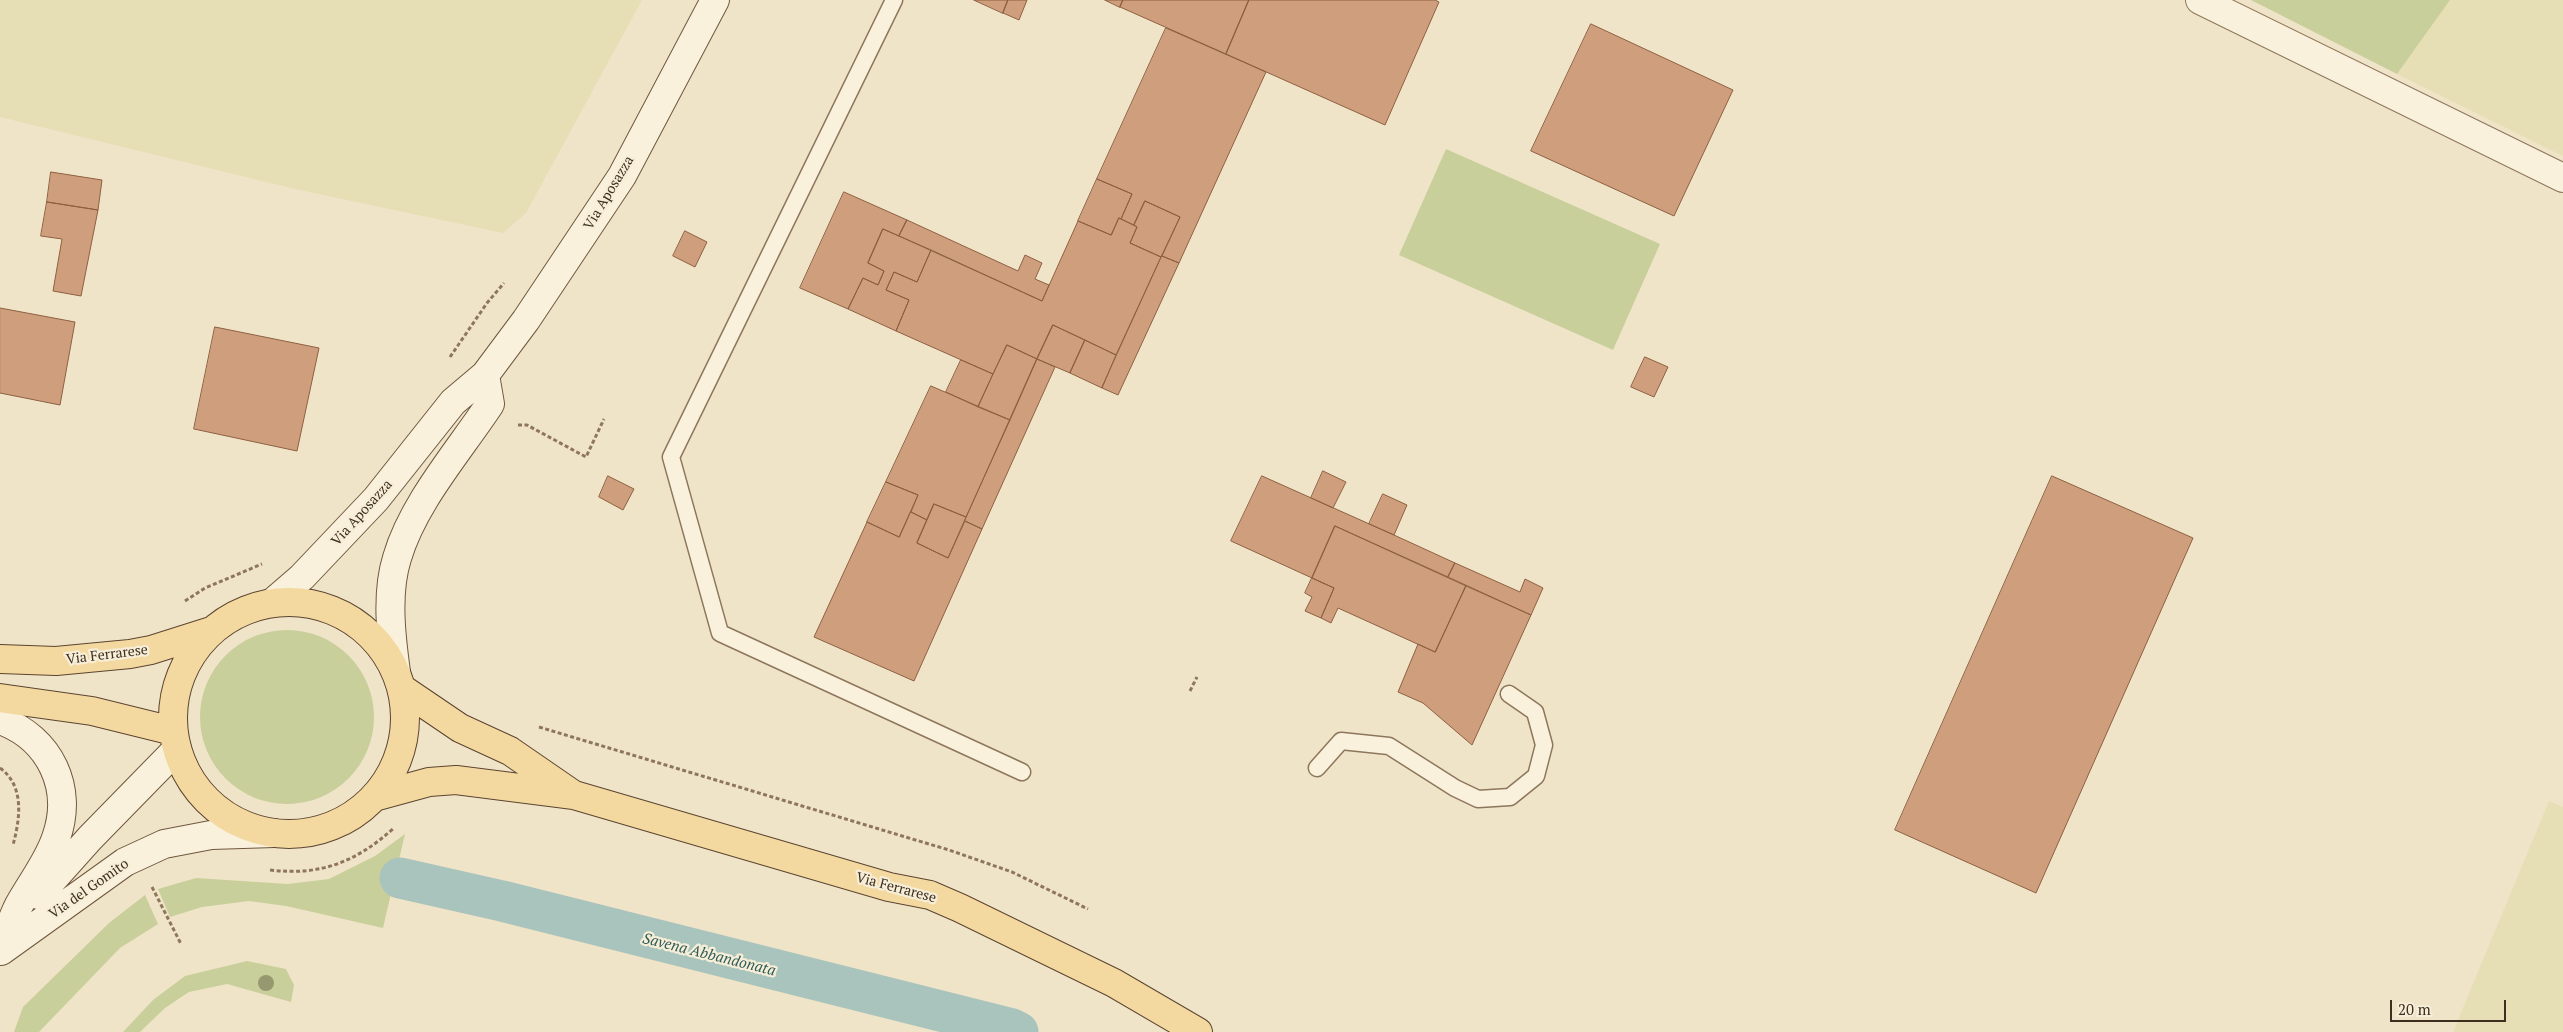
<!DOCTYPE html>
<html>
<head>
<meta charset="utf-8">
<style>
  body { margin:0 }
  #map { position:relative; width:2563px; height:1032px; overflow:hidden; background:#f0e4c8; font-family:"PT Serif",serif }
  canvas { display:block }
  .scale { position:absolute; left:2390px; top:1000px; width:116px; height:22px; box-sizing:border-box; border:2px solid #3d2e20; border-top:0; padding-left:6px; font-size:15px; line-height:18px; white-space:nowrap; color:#3d2e20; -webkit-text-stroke:4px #f7eed8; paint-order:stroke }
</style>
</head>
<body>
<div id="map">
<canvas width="2563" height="1032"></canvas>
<div class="scale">20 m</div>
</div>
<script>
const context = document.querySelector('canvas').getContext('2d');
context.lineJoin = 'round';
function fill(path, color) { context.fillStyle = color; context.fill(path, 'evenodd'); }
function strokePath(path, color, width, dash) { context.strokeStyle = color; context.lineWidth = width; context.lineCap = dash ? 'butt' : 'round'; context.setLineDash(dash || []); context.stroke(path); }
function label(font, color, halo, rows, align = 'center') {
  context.font = font + ' "PT Serif",serif'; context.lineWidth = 4.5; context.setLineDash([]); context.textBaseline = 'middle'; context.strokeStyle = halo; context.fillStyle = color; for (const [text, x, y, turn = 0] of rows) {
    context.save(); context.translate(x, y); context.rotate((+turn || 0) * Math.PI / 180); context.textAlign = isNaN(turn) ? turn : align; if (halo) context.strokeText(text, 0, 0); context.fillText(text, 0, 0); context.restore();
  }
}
fill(new Path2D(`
  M0,0H642L526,213L503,233L295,189L0,117Z
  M2450,0H2563V156L2397,74Z
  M2549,801L2563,807V1032H2453Z`), '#e6deb5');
fill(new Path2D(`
  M2251,0H2450L2397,74Z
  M1446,149L1660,244L1613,350L1399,255Z
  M200 717a87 87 0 1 1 174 0a87 87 0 1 1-174 0Z
  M405,834L383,928L286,906L249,901L202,907L170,917L158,889L196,878L288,884L329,879L375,856Z
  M145,895L158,924L120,948L39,1032H14L23,1007L109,923Z
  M247,961L286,969L294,985L291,1002L227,984L189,992L165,1008L140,1032H123L153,1000L185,976Z`), '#c9cf9b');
strokePath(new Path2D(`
  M400,878L502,901L1012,1029L1018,1032`), '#a9c4bc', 41);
const building = new Path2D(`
  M974,0H1008L1003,13Z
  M1008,0H1027L1019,20L1003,13Z
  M1105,0H1123L1120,7Z
  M1123,0H1249L1226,54L1120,7Z
  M1249,0H1435L1439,2L1385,125L1226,54Z
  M1591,24L1733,90L1674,216L1531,151Z
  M1166,28L1266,72L1179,263L1162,256L1180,217L1145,201L1134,225L1121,219L1132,194L1097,179Z
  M51,172L102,180L98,210L47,202Z
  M1097,179L1132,194L1121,219L1119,218L1111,235L1078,221Z
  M844,192L907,220L899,236L883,229L868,263L884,271L878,285L863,278L848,309L800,288Z
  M1145,201L1180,217L1161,257L1130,243L1137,227L1134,225Z
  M47,202L98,210L81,296L53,291L62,239L41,236Z
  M1119,218L1137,227L1130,243L1161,257L1116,355L1053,325L1037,359L1007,345L993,374L896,331L909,300L886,290L894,272L917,282L931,250L1042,301L1078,221L1111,235Z
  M907,220L1018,271L1025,255L1042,263L1035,279L1049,285L1042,301L899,236Z
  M883,229L931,250L917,282L894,272L886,290L909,300L896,331L848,309L863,278L878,285L884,271L868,263Z
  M685,231L707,242L695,267L673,256Z
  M1162,256L1179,263L1118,395L1102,388Z
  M0,308L75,322L60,405L0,393Z
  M1053,325L1085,340L1070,373L1037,359Z
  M215,327L319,348L297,451L194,429Z
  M1085,340L1116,355L1102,388L1070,373Z
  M1007,345L1037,359L1010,420L978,407Z
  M1645,357L1668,367L1654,397L1631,387Z
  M1037,359L1055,367L982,529L965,521Z
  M961,360L993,374L978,407L946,392Z
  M931,386L1010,420L966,517L934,504L927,520L911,512L918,495L886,482Z
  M1323,471L1346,482L1333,508L1311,498Z
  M608,476L634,489L623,510L599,497Z
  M1262,476L1394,535L1455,563L1448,577L1335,526L1312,578L1231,541Z
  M2052,476L2193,538L2036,893L1895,830Z
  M886,482L918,495L899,537L867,522Z
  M1383,494L1407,505L1394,535L1369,524Z
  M934,504L966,517L948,558L917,543Z
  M911,512L927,520L917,543L948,558L965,521L982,529L914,681L814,637L867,522L899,537Z
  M1335,526L1466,586L1435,652L1338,608L1331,623L1321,618L1334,588L1312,578Z
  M1455,563L1520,592L1525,579L1543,588L1531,615L1448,577Z
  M1312,578L1334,588L1321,618L1305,611L1312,597L1305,593Z
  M1466,586L1531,615L1472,745L1423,703L1398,692L1418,644L1435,652Z`);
fill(building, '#cf9f7d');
strokePath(building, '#8d5f41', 1);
const lane = new Path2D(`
  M894,0L671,457L720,633L1022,772
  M1317,768L1341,741L1389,746L1455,788L1478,799L1510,797L1536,776L1544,745L1535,712L1509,694`);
const street = new Path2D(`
  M2200,0L2563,178`);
const secondary = new Path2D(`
  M273,602L302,577L376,499L453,402L485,375L526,320L622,176L715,0
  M396,672C391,636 386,593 397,558C413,503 459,451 490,404L485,375
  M0,720C50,738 74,788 56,838C48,862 31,883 19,905C11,920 7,936 1,951
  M39,895L90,838L177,749
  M1,951L125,862L164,844L211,835L274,833`);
const primary = new Path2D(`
  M173 718a116 116 0 1 1 232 0a116 116 0 1 1-232 0Z
  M0,659L56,661L130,654L151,650L211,631
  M401,688L460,728L510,751L571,793
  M0,698L92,711L173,731
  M374,797L429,782L456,780L574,795L889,887L930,895L960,908L1114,983L1198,1032`);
strokePath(lane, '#8d765c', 19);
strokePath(street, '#8d765c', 30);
strokePath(secondary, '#6f573f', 30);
strokePath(primary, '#5b4430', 30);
strokePath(new Path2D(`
  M450,357L487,303L504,283
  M518,425H527L586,457L604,419
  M185,601L205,588L262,564
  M1190,691L1197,677
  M539,727L949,850L1012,872L1088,909
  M0,768C25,786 20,819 13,845
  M270,870C321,876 356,862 394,828
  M152,887L181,944`), '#8d765c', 3, [4, 2.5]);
strokePath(lane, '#faf1dc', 16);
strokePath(street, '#faf1dc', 28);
strokePath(secondary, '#faf1dc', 28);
strokePath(primary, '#f3d9a0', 28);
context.fillStyle = '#96986f';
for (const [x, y] of [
  [266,983]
]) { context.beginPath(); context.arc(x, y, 8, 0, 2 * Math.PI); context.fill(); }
label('14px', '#3d2e20', '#f7eed8', [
  ["Via Aposazza",609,193,-59],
  ["Via Aposazza",362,513,-48],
  ["Via Ferrarese",107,655,-7],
  ["Via Ferrarese",896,888,15],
  ["Via del Gomito",89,889,-35]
]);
label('italic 15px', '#2f5d5a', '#f7eed8', [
  ["Savena Abbandonata",709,955,14]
]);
</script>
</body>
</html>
